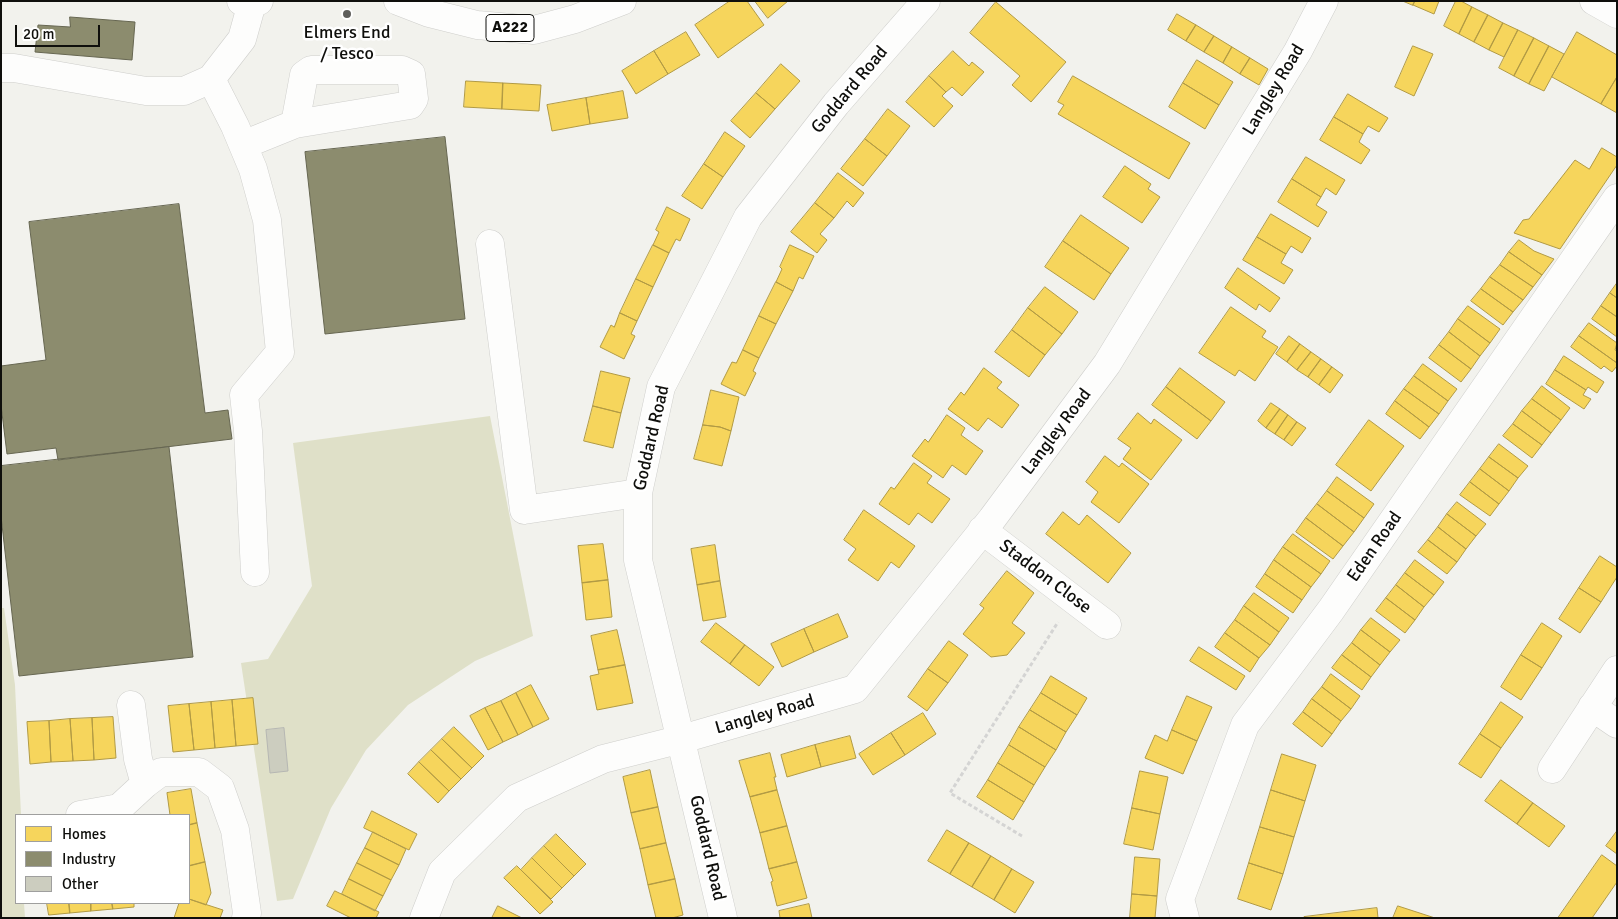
<!DOCTYPE html>
<html>
<head>
<meta charset="utf-8">
<style>
  body { margin:0 }
  #map { position:relative; width:1618px; height:919px; overflow:hidden; background:#f2f2ed; font-family:Signika,sans-serif }
  canvas { display:block }
  .frame { position:absolute; inset:0; border:2px solid #0f0f0c; pointer-events:none }
  .legend { position:absolute; left:15px; top:814px; width:175px; height:90px; box-sizing:border-box; background:#fff; border:1px solid #9f9f9e; margin:0; padding:6px 9px; list-style:none; font-size:15px; color:#0f0f0c }
  .legend li { display:flex; align-items:center; gap:10px; height:25px }
  .legend b { width:25px; border:1px solid #9f9f9e }
  .scale { position:absolute; left:15px; top:25px; width:85px; height:22px; box-sizing:border-box; border:2px solid #0f0f0c; border-top:0; padding-left:6px; font-size:15px; line-height:18px; white-space:nowrap; color:#0f0f0c; -webkit-text-stroke:4px #fff; paint-order:stroke }
</style>
</head>
<body>
<div id="map">
<canvas width="1618" height="919"></canvas>
<div class="frame"></div>
<ul class="legend">
<li><b style="height:14px;background:#f6d55c"></b>Homes</li>
<li><b style="height:14px;background:#8c8c6e"></b>Industry</li>
<li><b style="height:14px;background:#cccdbf"></b>Other</li>
</ul>
<div class="scale">20 m</div>
</div>
<script>
const context = document.querySelector('canvas').getContext('2d');
context.lineJoin = 'round';
function fill(path, color) { context.fillStyle = color; context.fill(path, 'evenodd'); }
function strokePath(path, color, width, dash) { context.strokeStyle = color; context.lineWidth = width; context.lineCap = dash ? 'butt' : 'round'; context.setLineDash(dash || []); context.stroke(path); }
function label(font, color, halo, rows, align = 'center') {
  context.font = font + ' Signika,sans-serif'; context.lineWidth = 5; context.setLineDash([]); context.textBaseline = 'middle'; context.strokeStyle = halo; context.fillStyle = color; for (const [text, x, y, turn = 0] of rows) {
    context.save(); context.translate(x, y); context.rotate((+turn || 0) * Math.PI / 180); context.textAlign = isNaN(turn) ? turn : align; if (halo) context.strokeText(text, 0, 0); context.fillText(text, 0, 0); context.restore();
  }
}
fill(new Path2D(`
  M490,416L533,636L475,661L408,705L366,750L331,808L293,899L277,901L241,663L268,659L312,586L293,443Z
  M1,608H4L15,685L21,815H16V903H24L25,918H1Z`), '#dfe0c8');
const homes = new Path2D(`
  M730,1H747L764,25L718,58L695,25Z
  M755,1H788L768,18Z
  M1403,1H1415L1413,5Z
  M1415,1H1439L1434,14L1413,5Z
  M1456,1H1461L1472,7L1459,34L1444,26Z
  M996,2L1066,62L1031,102L1012,85L1020,76L970,33Z
  M1472,7L1488,15L1474,42L1459,34Z
  M1177,14L1196,25L1186,41L1168,30Z
  M1488,15L1503,23L1489,50L1474,42Z
  M1503,23L1518,30L1504,57L1489,50Z
  M1196,25L1214,36L1204,52L1186,41Z
  M1518,30L1534,38L1514,76L1499,68Z
  M686,32L700,55L668,74L654,51Z
  M1577,32L1617,55V77L1601,104L1552,77Z
  M1214,36L1232,47L1223,63L1204,52Z
  M1534,38L1549,46L1529,84L1514,76Z
  M1413,46L1433,54L1414,96L1395,87Z
  M1549,46L1564,54L1544,91L1529,84Z
  M1232,47L1250,58L1240,74L1223,63Z
  M654,51L668,74L636,94L622,71Z
  M953,51L969,66L972,62L984,72L962,96L952,87L946,92L929,76Z
  M1250,58L1268,69L1259,85L1240,74Z
  M1197,60L1233,82L1219,105L1183,83Z
  M781,64L800,81L775,109L756,93Z
  M929,76L946,92L942,96L953,106L934,127L906,102Z
  M1073,76L1190,143L1169,179L1058,114L1064,105L1058,102Z
  M1617,77V113L1601,104Z
  M466,81L503,83L502,109L464,107Z
  M503,83L541,85L539,111L502,109Z
  M1183,83L1219,105L1205,129L1169,107Z
  M623,91L628,118L590,124L586,98Z
  M756,93L775,109L750,138L731,121Z
  M1348,94L1388,118L1379,132L1368,126L1363,134L1334,117Z
  M586,98L590,124L552,131L547,105Z
  M888,109L910,126L887,156L865,139Z
  M1334,117L1363,134L1359,142L1370,150L1361,164L1320,140Z
  M725,132L745,146L723,177L704,164Z
  M865,139L887,156L863,186L841,169Z
  M1602,148L1617,157V165L1560,249L1514,233L1523,220L1529,219L1575,160L1589,169Z
  M1306,157L1345,180L1336,195L1326,188L1321,197L1292,179Z
  M704,164L723,177L702,209L682,196Z
  M1125,166L1151,184L1148,189L1160,197L1142,223L1103,197Z
  M838,173L864,193L853,207L847,201L834,218L815,203Z
  M1292,179L1321,197L1316,205L1327,212L1318,227L1278,202Z
  M815,203L834,218L820,234L827,240L817,253L791,232Z
  M667,207L690,219L680,241L676,239L669,253L653,245L659,232L656,230Z
  M1271,214L1311,238L1302,253L1291,246L1286,254L1257,237Z
  M1081,215L1129,248L1111,274L1063,241Z
  M1257,237L1286,254L1281,263L1293,270L1284,284L1243,260Z
  M1519,240L1534,251L1554,259L1542,275L1509,252Z
  M1063,241L1111,274L1094,300L1045,267Z
  M653,245L669,253L653,287L636,279Z
  M790,245L814,256L803,279L799,277L793,291L776,282L782,269L780,267Z
  M1509,252L1542,275L1533,287L1500,265Z
  M1500,265L1533,287L1523,300L1490,277Z
  M1238,268L1280,298L1270,312L1259,304L1256,310L1225,288Z
  M1490,277L1523,300L1513,312L1481,289Z
  M636,279L653,287L637,321L620,313Z
  M776,282L793,291L776,324L759,316Z
  M1617,283V298L1610,293Z
  M1045,287L1078,312L1062,334L1028,308Z
  M1481,289L1513,312L1503,325L1471,301Z
  M1610,293L1617,298V317L1601,306Z
  M1468,306L1500,329L1490,343L1458,319Z
  M1601,306L1617,317V337L1592,319Z
  M1231,307L1266,331L1262,337L1278,347L1255,381L1239,370L1235,376L1199,353Z
  M1028,308L1062,334L1045,355L1012,330Z
  M620,313L637,321L631,334L635,336L624,359L600,347L611,325L614,327Z
  M759,316L776,324L759,358L743,350Z
  M1458,319L1490,343L1480,356L1449,332Z
  M1589,323L1617,343L1615,350L1617,351V363L1579,336Z
  M1012,330L1045,355L1029,377L995,352Z
  M1449,332L1480,356L1471,369L1439,345Z
  M1289,336L1300,344L1287,362L1276,354Z
  M1579,336L1617,363V366L1612,372L1604,366L1601,369L1571,347Z
  M1300,344L1311,352L1297,370L1287,362Z
  M1439,345L1471,369L1461,382L1429,358Z
  M743,350L759,358L753,371L756,373L745,396L721,384L732,362L736,363Z
  M1311,352L1321,359L1308,377L1297,370Z
  M1564,356L1604,382L1597,393L1588,387L1586,390L1555,370Z
  M1321,359L1332,367L1319,385L1308,377Z
  M1423,364L1457,389L1448,401L1414,376Z
  M1332,367L1343,375L1330,393L1319,385Z
  M984,368L1002,382L997,388L1019,405L1002,428L988,418L978,431L948,409L961,392L964,395Z
  M1180,368L1225,402L1211,421L1166,387Z
  M1555,370L1586,390L1583,395L1591,399L1584,409L1546,384Z
  M601,371L630,378L621,413L593,406Z
  M1414,376L1448,401L1439,414L1404,389Z
  M1542,386L1570,408L1561,420L1532,399Z
  M1166,387L1211,421L1197,439L1152,405Z
  M1404,389L1439,414L1429,427L1395,401Z
  M711,390L739,397L731,431L720,427L703,425Z
  M1532,399L1561,420L1551,433L1522,411Z
  M1395,401L1429,427L1420,439L1386,414Z
  M1271,403L1280,409L1266,428L1258,421Z
  M593,406L621,413L613,448L584,441Z
  M1280,409L1288,415L1275,434L1266,428Z
  M1522,411L1551,433L1542,445L1513,424Z
  M1138,413L1151,424L1154,419L1182,440L1151,480L1123,459L1131,448L1118,439Z
  M947,415L965,428L961,435L983,451L966,475L952,465L943,478L912,456L925,439L928,442Z
  M1288,415L1297,422L1284,440L1275,434Z
  M1369,420L1404,446L1371,491L1336,465Z
  M1297,422L1306,428L1292,446L1284,440Z
  M1513,424L1542,445L1532,458L1503,436Z
  M703,425L720,427L731,431L722,466L694,459Z
  M1499,444L1528,466L1518,478L1489,457Z
  M1105,456L1119,467L1122,463L1149,484L1119,523L1091,502L1098,492L1086,482Z
  M1489,457L1518,478L1509,491L1480,469Z
  M914,463L932,476L927,483L950,499L932,523L918,513L909,525L879,504L891,487L894,489Z
  M1480,469L1509,491L1499,504L1470,482Z
  M1337,477L1374,504L1364,518L1327,491Z
  M1470,482L1499,504L1490,516L1460,495Z
  M1327,491L1364,518L1354,532L1317,504Z
  M1457,502L1486,524L1476,536L1447,514Z
  M1317,504L1354,532L1343,546L1306,518Z
  M864,510L915,546L899,568L891,562L878,581L848,560L856,549L844,540Z
  M1063,512L1079,525L1087,515L1131,553L1108,583L1046,534Z
  M1447,514L1476,536L1466,549L1438,527Z
  M1306,518L1343,546L1333,559L1296,532Z
  M1438,527L1466,549L1457,562L1428,540Z
  M1293,534L1330,561L1321,574L1283,547Z
  M1428,540L1457,562L1447,574L1418,552Z
  M603,544L608,580L582,583L578,546Z
  M715,545L720,581L697,585L691,549Z
  M1283,547L1321,574L1311,587L1274,560Z
  M1600,556L1617,567V577L1601,602L1579,588Z
  M1274,560L1311,587L1302,600L1265,574Z
  M1415,560L1444,582L1434,595L1405,573Z
  M1007,571L1034,593L1012,623L1025,633L1007,655L991,657L963,634L984,608L980,605Z
  M1405,573L1434,595L1424,607L1396,585Z
  M1265,574L1302,600L1293,613L1256,587Z
  M608,580L612,617L586,620L582,583Z
  M720,581L726,617L703,621L697,585Z
  M1396,585L1424,607L1415,620L1386,598Z
  M1579,588L1601,602L1580,633L1559,619Z
  M1254,593L1289,618L1279,632L1244,606Z
  M1386,598L1415,620L1405,633L1376,611Z
  M1244,606L1279,632L1270,645L1235,620Z
  M838,614L848,637L814,652L804,629Z
  M1371,618L1400,640L1390,652L1361,630Z
  M1235,620L1270,645L1259,658L1225,633Z
  M716,623L745,645L730,664L701,642Z
  M1542,623L1562,636L1542,668L1521,655Z
  M804,629L814,652L782,667L771,644Z
  M617,630L625,665L598,670L591,636Z
  M1361,630L1390,652L1380,665L1352,643Z
  M1225,633L1259,658L1250,672L1215,647Z
  M949,641L968,655L948,683L928,669Z
  M1352,643L1380,665L1371,677L1342,655Z
  M745,645L774,667L759,686L730,664Z
  M1199,647L1245,676L1236,690L1190,661Z
  M1342,655L1371,677L1362,690L1332,668Z
  M1521,655L1542,668L1521,700L1501,687Z
  M625,665L633,703L597,710L590,676L599,674L598,670Z
  M928,669L948,683L927,711L908,697Z
  M1331,674L1360,696L1351,709L1322,687Z
  M1051,676L1087,698L1077,715L1041,693Z
  M531,685L549,719L533,727L516,693Z
  M1322,687L1351,709L1341,721L1312,699Z
  M516,693L533,727L518,735L501,701Z
  M1041,693L1077,715L1066,732L1030,710Z
  M1187,696L1212,707L1197,741L1172,730Z
  M253,698L258,744L236,746L232,700Z
  M1312,699L1341,721L1332,734L1303,712Z
  M232,700L236,746L215,748L211,702Z
  M501,701L518,735L503,742L485,708Z
  M211,702L215,748L194,750L189,704Z
  M1501,702L1523,717L1501,748L1480,734Z
  M189,704L194,750L173,752L168,706Z
  M485,708L503,742L488,750L470,716Z
  M1030,710L1066,732L1056,750L1019,727Z
  M1303,712L1332,734L1322,747L1293,724Z
  M923,713L936,734L905,755L891,733Z
  M113,717L116,758L94,760L92,718Z
  M92,718L94,760L73,761L70,719Z
  M70,719L73,761L51,762L49,721Z
  M49,721L51,762L30,764L27,722Z
  M454,727L484,756L472,768L442,739Z
  M1019,727L1056,750L1045,767L1009,745Z
  M1172,730L1197,741L1183,774L1145,758L1155,735L1167,741Z
  M891,733L905,755L873,775L859,754Z
  M1480,734L1501,748L1481,778L1459,764Z
  M850,736L856,758L821,767L815,745Z
  M442,739L472,768L461,779L431,750Z
  M815,745L821,767L787,777L781,755Z
  M1009,745L1045,767L1034,785L998,763Z
  M431,750L461,779L449,791L419,762Z
  M770,753L776,777H774L777,790L750,797L739,761Z
  M1282,754L1316,765L1305,801L1271,790Z
  M419,762L449,791L438,803L408,774Z
  M998,763L1034,785L1024,802L988,780Z
  M650,770L658,807L631,813L623,777Z
  M1140,771L1168,777L1160,814L1132,808Z
  M988,780L1024,802L1013,820L977,797Z
  M1501,780L1533,803L1517,824L1485,801Z
  M191,789L197,823L189,825V815H170L167,793Z
  M777,790L787,826L760,833L750,797Z
  M1271,790L1305,801L1294,837L1260,827Z
  M1533,803L1565,826L1549,847L1517,824Z
  M658,807L666,843L640,849L631,813Z
  M1132,808L1160,814L1153,850L1124,844Z
  M372,811L417,834L409,850L364,828Z
  M197,823L205,862L189,866V825Z
  M787,826L797,862L769,869L760,833Z
  M1260,827L1294,837L1283,874L1249,863Z
  M947,830L969,843L950,874L928,861Z
  M1617,831V854L1606,846Z
  M373,832L406,849L399,865L365,848Z
  M556,834L586,864L574,876L544,846Z
  M666,843L675,879L648,885L640,849Z
  M969,843L991,856L972,887L950,874Z
  M544,846L574,876L562,888L532,858Z
  M365,848L399,865L391,880L357,863Z
  M1602,855L1617,866V882L1592,918H1558Z
  M991,856L1012,869L994,900L972,887Z
  M1135,857L1160,859L1157,896L1132,894Z
  M532,858L562,888L551,899L521,870Z
  M205,862L211,893L206,905L189,899V866Z
  M797,862L807,898L777,906L771,882L773,881L769,869Z
  M357,863L391,880L383,896L349,879Z
  M1249,863L1283,874L1271,910L1238,899Z
  M517,866L553,902L540,914L504,878Z
  M1012,869L1034,882L1015,913L994,900Z
  M349,879L383,896L375,911L342,894Z
  M675,879L683,915L672,918H656L648,885Z
  M335,891L379,912L376,918H351L327,906Z
  M1132,894L1157,896L1155,918H1130Z
  M189,899L223,910L220,918H174L179,903H189Z
  M47,903H69L70,913L49,915Z
  M69,903H91V911L70,913Z
  M91,903H112L113,909L91,911Z
  M112,903H134V907L113,909Z
  M809,904L812,918H780L779,911Z
  M498,906L522,918H492Z
  M1398,906L1435,918H1393Z
  M1377,908L1378,918H1304V917Z`);
fill(homes, '#f6d55c');
strokePath(homes, '#b19a44', 1);
const industry = new Path2D(`
  M70,17L135,22L132,60L35,52L38,25L70,27Z
  M445,137L465,319L325,334L305,152Z
  M179,204L205,413L228,410L232,439L58,460L56,448L7,454L1,405V366L46,360L29,222Z
  M169,447L193,657L19,676L1,516V466Z`);
fill(industry, '#8c8c6e');
strokePath(industry, '#666651', 1);
const building = new Path2D(`
  M284,728L288,771L270,773L266,730Z`);
fill(building, '#cccdbf');
strokePath(building, '#b6b7b3', 1);
const minor = new Path2D(`
  M1,68H14L146,91H184L211,79L242,39L252,3
  M211,79L235,126L253,169L267,220L280,352L244,395L248,431L255,572
  M243,145L295,124L410,105L414,99L411,74L402,70H311L304,75L295,124
  M490,244L524,510L638,493
  M982,530L1107,625
  M131,705L138,759L145,784
  M1592,707L1617,724
  M1552,769L1617,670
  M80,815L119,808L145,784L161,772H199L220,788L235,830L247,913L246,918
  M424,918L442,872L517,798L603,759L682,739L855,689L992,519L1107,364L1298,51L1324,1
  M723,918L638,560V493L661,387L748,217L836,104L926,1
  M1185,918L1180,899L1245,725L1331,610L1617,198`);
const major = new Path2D(`
  M241,1L252,3L259,1
  M398,1L429,13L477,25L534,30L575,19L622,1
  M1594,1L1617,14`);
strokePath(minor, '#cececb', 29);
strokePath(major, '#cececb', 29);
strokePath(new Path2D(`
  M1022,836L950,793L1058,622`), '#d4d4d3', 3, [4, 2.5]);
strokePath(minor, '#fdfdfc', 28);
strokePath(major, '#fdfdfc', 28);
for (const [x, y, r, color] of [
  [347,14,5,"#5e5e5b"]
]) { const dot = new Path2D(); dot.arc(x, y, r, 0, 2 * Math.PI); context.fillStyle = color; context.fill(dot); strokePath(dot, '#fff', 2); }
for (const [x, y, w] of [
  [510,28,48]
]) { const box = new Path2D(); box.roundRect(x - w / 2, y - 13.5, w, 27, 4); context.fillStyle = '#fff'; context.fill(box); strokePath(box, '#0f0f0c', 1); }
label('bold 16px', '#0f0f0c', null, [
  ["A222",510,28]
]);
label('18px', '#0f0f0c', '#fff', [
  ["Elmers End",347,33],
  ["/ Tesco",347,54]
]);
label('18px', '#0f0f0c', '#fff', [
  ["Goddard Road",850,90,-50],
  ["Langley Road",1274,90,-59],
  ["Langley Road",1057,432,-53],
  ["Goddard Road",652,438,-77],
  ["Eden Road",1375,547,-55],
  ["Staddon Close",1045,577,37],
  ["Langley Road",765,715,-16],
  ["Goddard Road",707,848,77]
]);
</script>
</body>
</html>
